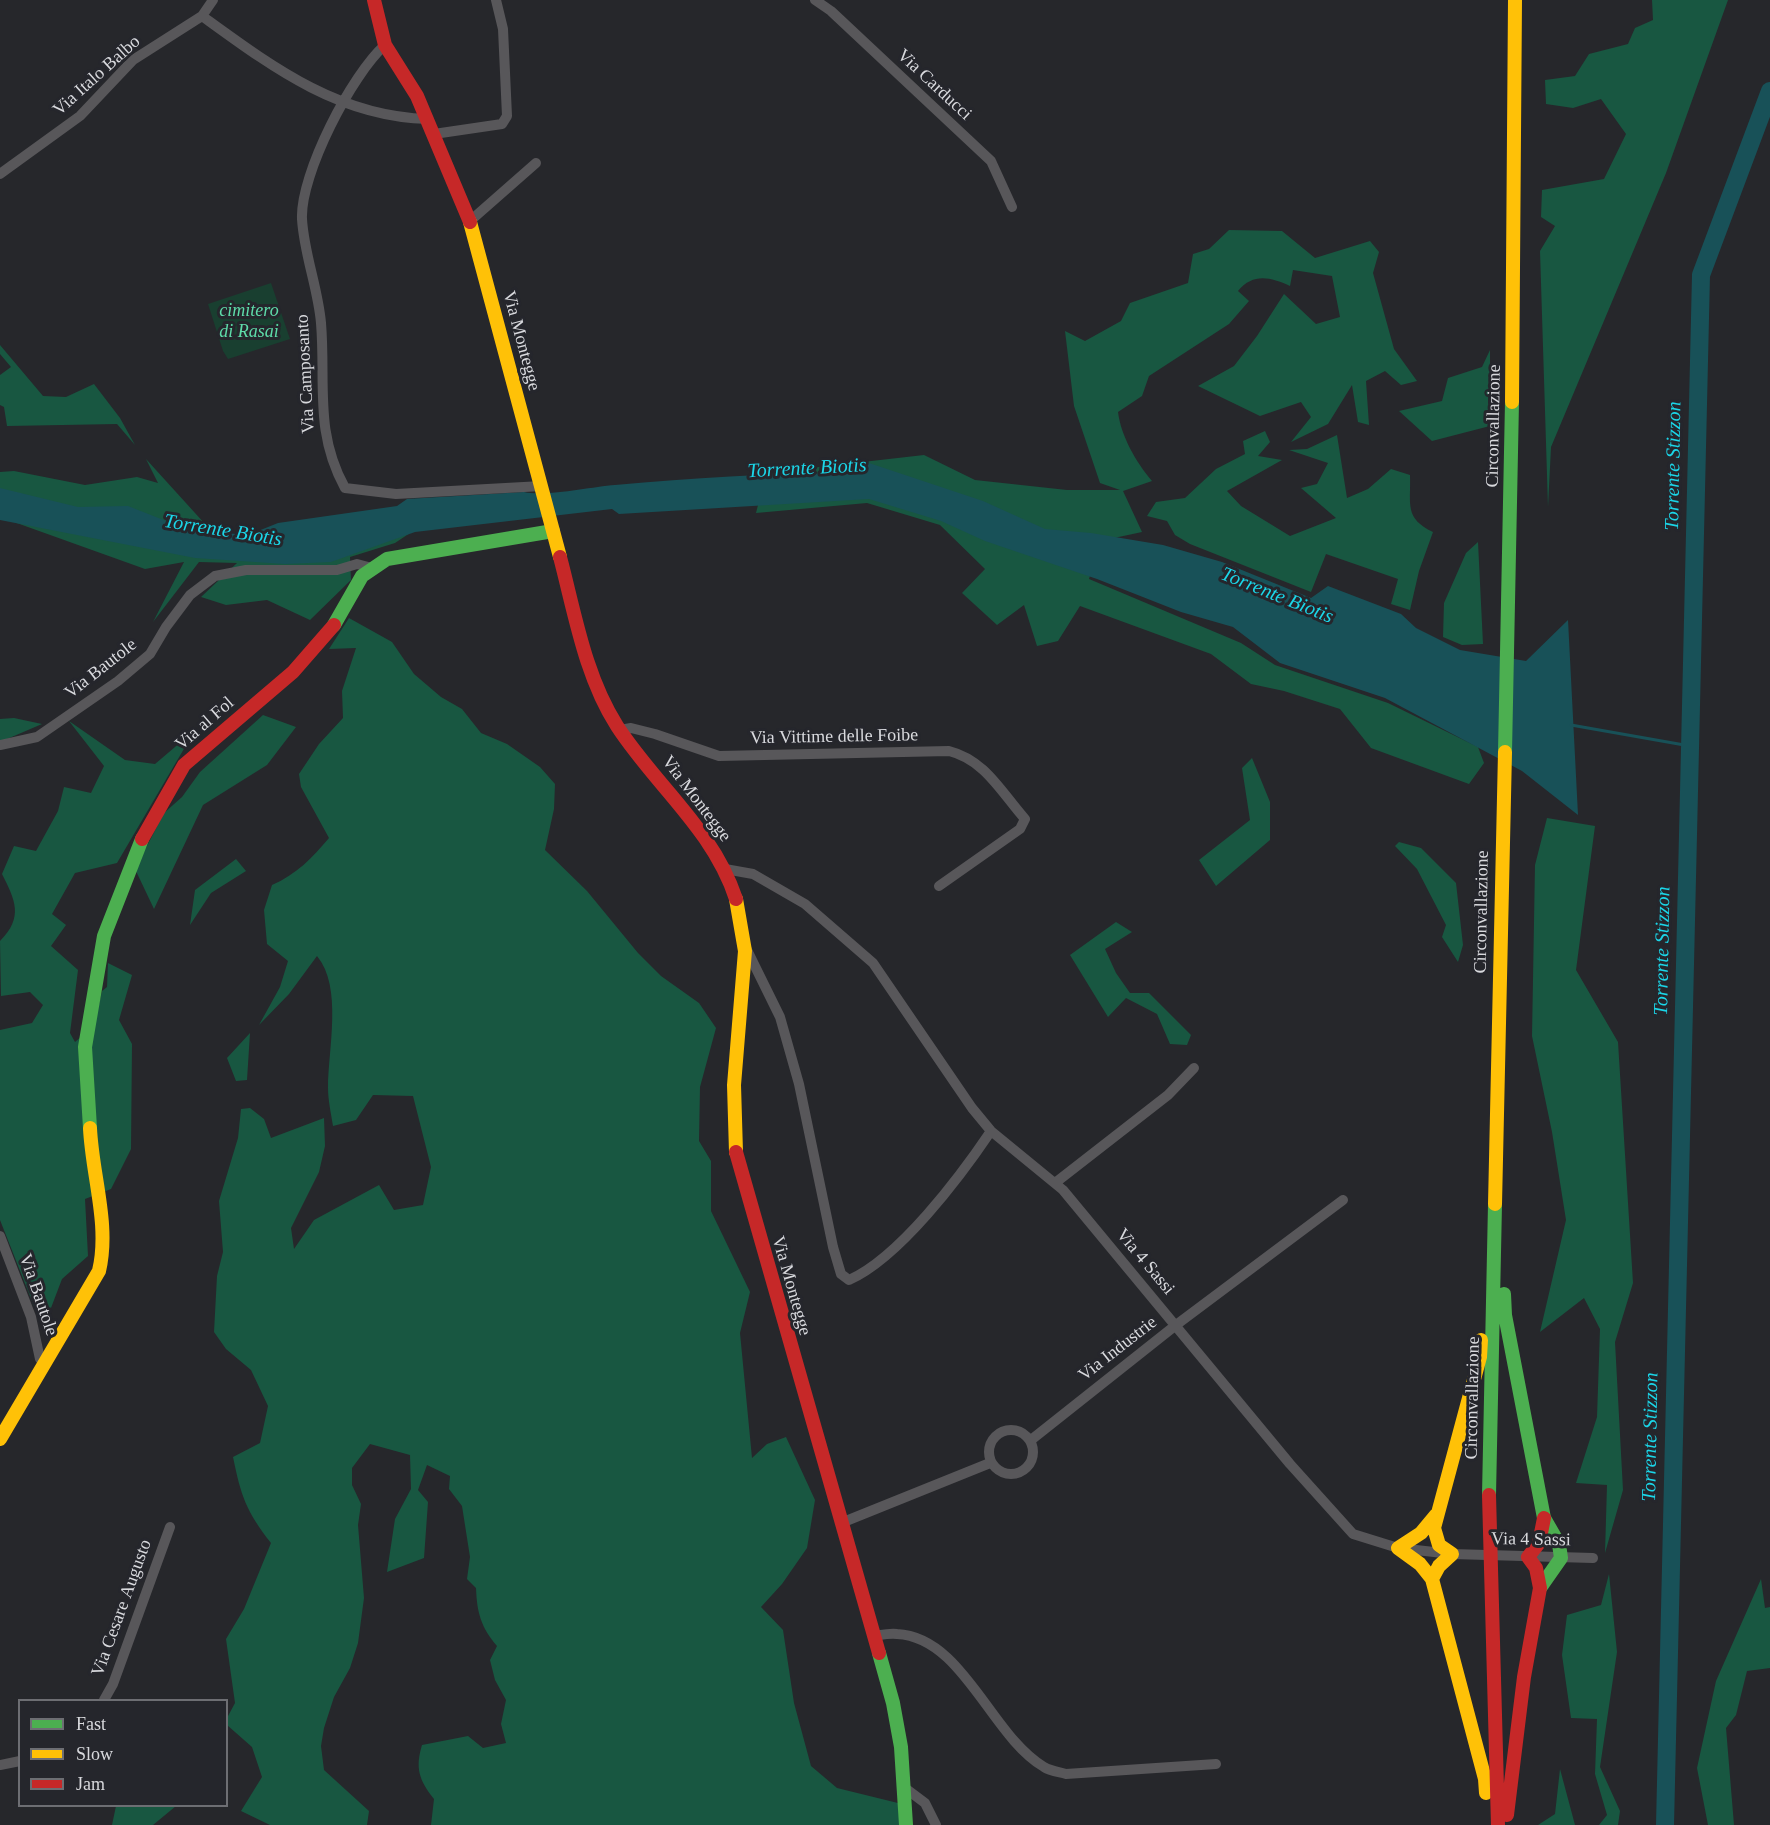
<!DOCTYPE html>
<html>
<head>
<meta charset="utf-8">
<style>
  body { margin:0 }
  #map { position:relative; width:1770px; height:1825px; overflow:hidden; background:#26272b; font-family:"Times New Roman",serif }
  canvas { display:block }
  .legend { position:absolute; left:18px; top:1699px; width:210px; height:108px; box-sizing:border-box; background:#25262c; border:2px solid #6d6e73; margin:0; padding:8px 10px; list-style:none; font-size:18px; color:#d8d9dd }
  .legend li { display:flex; align-items:center; gap:12px; height:30px }
  .legend b { width:30px; border:2px solid #6d6e73 }
</style>
</head>
<body>
<div id="map">
<canvas width="1770" height="1825"></canvas>
<ul class="legend">
<li><b style="height:8px;background:#4caf50"></b>Fast</li>
<li><b style="height:8px;background:#ffc107"></b>Slow</li>
<li><b style="height:8px;background:#c62828"></b>Jam</li>
</ul>
</div>
<script>
const context = document.querySelector('canvas').getContext('2d');
context.lineJoin = 'round';
function fill(path, color) { context.fillStyle = color; context.fill(path, 'evenodd'); }
function strokePath(path, color, width, dash) { context.strokeStyle = color; context.lineWidth = width; context.lineCap = dash ? 'butt' : 'round'; context.setLineDash(dash || []); context.stroke(path); }
function label(font, color, halo, rows, align = 'center') {
  context.font = font + ' "Times New Roman",serif'; context.lineWidth = 6; context.setLineDash([]); context.textBaseline = 'middle'; context.strokeStyle = halo; context.fillStyle = color; for (const [text, x, y, turn = 0] of rows) {
    context.save(); context.translate(x, y); context.rotate((+turn || 0) * Math.PI / 180); context.textAlign = isNaN(turn) ? turn : align; if (halo) context.strokeText(text, 0, 0); context.fillText(text, 0, 0); context.restore();
  }
}
fill(new Path2D(`
  M271,283L290,339L228,359L223,351L208,304Z`), '#193f30');
fill(new Path2D(`
  M1652,0H1728L1666,173L1551,447L1548,507L1540,251L1555,226L1541,217L1542,190L1604,179L1626,134L1601,99L1573,108L1546,104L1545,80L1575,76L1589,54L1628,44L1635,28L1653,20Z
  M1229,230L1282,231L1315,258L1370,241L1379,252L1373,273L1394,349L1417,381L1401,385L1385,371L1366,381L1369,425L1358,422L1352,385L1328,424L1291,442L1311,417L1301,402L1260,416L1198,386L1234,366L1257,336L1284,294L1316,324L1340,317L1332,276L1293,270L1290,286C1270,277 1253,273 1238,291L1249,301L1229,324L1149,376L1142,396L1118,412C1121,436 1136,462 1152,481L1123,491L1142,532L1100,541L1089,579L1241,643L1275,665L1388,703L1478,747L1484,763L1469,784L1371,748L1340,709L1284,691L1251,684L1211,654L1080,606L1058,641L1037,646L1024,605L997,625L962,593L985,569L940,525L867,503L756,513L766,473L924,455L975,480L1067,490H1120L1100,483L1074,406L1065,331L1085,341L1121,321L1130,303L1188,283L1193,254L1209,249Z
  M0,345L43,396L66,397L94,384L120,418L135,445L117,424L7,426L4,407L0,405V375L11,367L0,354Z
  M1490,350V426L1432,441L1399,411L1442,401L1448,378L1482,367Z
  M1265,431L1270,442L1258,456L1282,460L1227,491L1241,506L1290,536L1336,518L1301,488L1317,484L1328,463L1289,450L1307,449L1337,435L1347,498L1368,489L1391,469L1410,475C1411,505 1404,518 1433,532L1419,571L1410,610L1391,604L1398,579L1326,554L1311,592L1190,544L1175,535L1167,521L1147,516L1156,502L1185,498L1216,469L1245,454L1243,441Z
  M146,459L215,535L256,537L419,527L395,543L350,557L351,580L310,620L267,600L226,605L201,597L237,563L199,562L153,622L184,562L145,569L0,517V472L14,471L85,485L137,477L158,483Z
  M1478,542L1483,644L1462,645L1443,637L1444,603L1466,553Z
  M349,618L392,642L414,674L441,697L462,709L481,733L507,744L540,767L555,784L554,809L545,850L587,891L638,953L661,976L699,1003L716,1028L700,1087L699,1141L711,1161V1211L750,1292L740,1333L752,1458L767,1444L786,1437L815,1500L807,1548L782,1584L761,1607L783,1630L794,1703L811,1766L837,1788L906,1805V1825H431L434,1799C419,1780 415,1768 422,1745L468,1736L483,1748L506,1743L501,1724L506,1700L495,1680L490,1660L497,1646C481,1627 477,1613 476,1588L467,1579L470,1557L462,1506L449,1489L450,1476L427,1465L418,1490L428,1502L424,1558L387,1572L395,1519L411,1489L410,1455L370,1444L352,1468V1485L361,1504L358,1525L364,1598L358,1643L350,1668L334,1697L324,1728L321,1746L324,1770L369,1811L367,1825H270L241,1811L262,1777L252,1747L227,1725V1718L235,1703L226,1639L244,1609L271,1543C246,1511 241,1496 233,1457L260,1443L268,1406L251,1370L226,1349L214,1332L217,1276L223,1252L219,1201L238,1138L241,1109L250,1108L264,1119L271,1138L324,1118L325,1146L319,1172L291,1228L294,1249L314,1220L379,1185L394,1210L423,1205L431,1167L413,1096L373,1095L356,1120L333,1126C331,1113 328,1100 328,1088C328,1050 343,987 317,956L289,994L259,1025L280,987L288,961L267,944L264,910L272,885C297,874 312,858 329,838L301,787L299,774L319,744L343,718L342,691L356,648L329,649Z
  M263,715L296,727L267,765L203,805L154,909L135,869L164,813L182,797L200,772Z
  M14,718L42,724L0,742V719Z
  M69,721L125,760L155,764L195,730L117,863L75,873L52,914L66,925L51,946L78,970L70,1033L75,1042L94,1026L102,991L107,987L108,963L132,975L119,1020L132,1044L131,1149L111,1189L85,1199L88,1256L62,1279L43,1329L0,1220V1030L32,1023L43,1005L30,992L1,996L0,941C24,917 15,900 2,874L14,846L36,851L58,811L64,787L91,793L104,766Z
  M1252,758L1270,802V840L1216,886L1199,860L1250,820L1242,768Z
  M1547,818L1595,826L1576,970L1618,1042L1633,1283L1615,1342L1623,1490L1605,1553L1607,1485L1576,1483L1597,1417L1600,1329L1584,1298L1540,1332L1566,1220L1552,1132L1532,1036L1535,865Z
  M1399,842L1421,848L1456,883L1463,945L1458,962L1442,937L1446,925L1417,869L1395,846Z
  M236,859L246,871L211,893L190,925L195,890Z
  M1116,922L1132,932L1105,949L1116,973L1130,993H1149L1191,1035L1187,1045L1170,1044L1157,1014L1126,998L1108,1017L1070,955Z
  M250,1033L247,1080L236,1081L227,1058Z
  M1609,1574L1617,1652L1600,1767L1620,1811L1618,1825H1599L1607,1815L1595,1774L1597,1719L1571,1718L1562,1655L1567,1615L1601,1605Z
  M1761,1579L1765,1608L1770,1607V1668L1747,1671L1736,1715L1726,1728L1734,1825H1708L1697,1768L1716,1681Z
  M1560,1769L1575,1825H1538L1555,1814Z
  M116,1806H176L153,1825H112Z`), '#185741');
fill(new Path2D(`
  M860,460L983,501L1045,529L1091,533L1163,545L1222,562L1311,598L1328,586L1401,614L1416,628L1460,650L1526,661L1568,620L1578,815L1522,771L1385,698L1280,663L1233,627L1181,612L1097,579L985,541L941,521L869,499L619,514L612,509L415,532L331,562L285,564L195,558L0,520V488L78,507L128,506L189,530L248,535L278,523L397,506L407,499L524,492C545,497 590,487 615,485C692,478 768,473 846,473Z`), '#185158');
strokePath(new Path2D(`
  M1571,725L1690,746`), '#185158', 3);
strokePath(new Path2D(`
  M1665,1825L1701,275L1770,91`), '#185158', 18);
strokePath(new Path2D(`
  M815,0L831,11L991,161L1012,207
  M202,16C271,66 338,117 428,119
  M385,45C352,74 300,174 302,219C304,254 318,288 321,323C326,383 314,432 345,488L396,494L542,486
  M434,134L502,124L507,116L503,29L496,0
  M0,174L80,116L133,60L202,16L213,0
  M470,221L536,163
  M620,730L631,728L655,734L719,756L949,751C985,760 1001,792 1025,819L1020,829L939,886
  M0,745L37,737L118,681L150,654L166,627L190,595L215,576L246,570H337L357,564L372,568
  M725,869L753,874L805,904L873,963L972,1108L991,1131L1063,1190L1290,1464L1353,1534L1398,1548L1452,1554L1593,1558
  M746,948L780,1017L799,1084L833,1247L841,1274L849,1280C899,1258 960,1177 991,1131
  M1055,1183L1168,1095L1194,1068
  M0,1236L31,1317L40,1359L45,1361
  M989 1452a22 22 0 1 1 44 0a22 22 0 1 1-44 0Z
  M1031,1440L1176,1325L1343,1200
  M841,1523L990,1463
  M874,1636C881,1635 889,1633 897,1634C963,1637 991,1736 1044,1767C1050,1771 1059,1772 1066,1774L1216,1764
  M104,1700L113,1684L170,1527
  M0,1765L20,1761
  M905,1788L925,1803L936,1825`), '#58575a', 10);
strokePath(new Path2D(`
  M334,625L362,576L387,559L553,531
  M1505,752L1512,402
  M90,1128L85,1047L104,936L142,839
  M1504,1294L1505,1315L1544,1518L1559,1544L1561,1558L1540,1588
  M1489,1495L1495,1204
  M879,1653L893,1703L901,1747L906,1825`), '#4caf50', 14);
strokePath(new Path2D(`
  M470,222L560,557
  M1512,402L1515,0
  M736,899L745,951L734,1085L736,1152
  M1495,1204L1505,752
  M0,1439L99,1271C110,1225 92,1175 90,1128
  M1436,1515L1421,1533L1398,1548L1420,1564L1432,1579L1485,1779L1486,1793
  M1432,1579L1439,1566L1452,1554L1439,1545L1434,1528L1480,1357L1481,1340`), '#ffc107', 14);
strokePath(new Path2D(`
  M374,0L385,45L417,96L470,222
  M560,557C575,614 585,676 617,726C656,786 713,829 736,899
  M142,839L184,765L293,672L334,625
  M736,1152L879,1653
  M1489,1495L1498,1825
  M1507,1815L1524,1677L1540,1588L1536,1568L1528,1557L1539,1543L1544,1518`), '#c62828', 14);
label('18px', '#d8d9dd', '#25262c', [
  ["Via Italo Balbo",97,76,-42],
  ["Via Carducci",934,85,43],
  ["Via Montegge",521,341,75],
  ["Via Camposanto",306,374,-93],
  ["Circonvallazione",1494,426,-89],
  ["Via Bautole",101,669,-38],
  ["Via al Fol",205,724,-41],
  ["Via Vittime delle Foibe",834,737,-1],
  ["Via Montegge",696,799,53],
  ["Circonvallazione",1482,912,-89],
  ["Via 4 Sassi",1145,1262,50],
  ["Via Montegge",791,1286,74],
  ["Via Bautole",38,1295,71],
  ["Via Industrie",1118,1349,-38],
  ["Circonvallazione",1473,1398,-89],
  ["Via 4 Sassi",1531,1540,1],
  ["Via Cesare Augusto",122,1608,-70]
]);
label('italic 18px', '#5edba9', '#25262c', [
  ["cimitero",249,311],
  ["di Rasai",249,332]
]);
label('italic 20px', '#1bd6e8', '#25262c', [
  ["Torrente Stizzon",1674,466,-89],
  ["Torrente Biotis",807,469,-3],
  ["Torrente Biotis",223,531,9],
  ["Torrente Biotis",1277,596,22],
  ["Torrente Stizzon",1663,951,-89],
  ["Torrente Stizzon",1651,1437,-89]
]);
</script>
</body>
</html>
